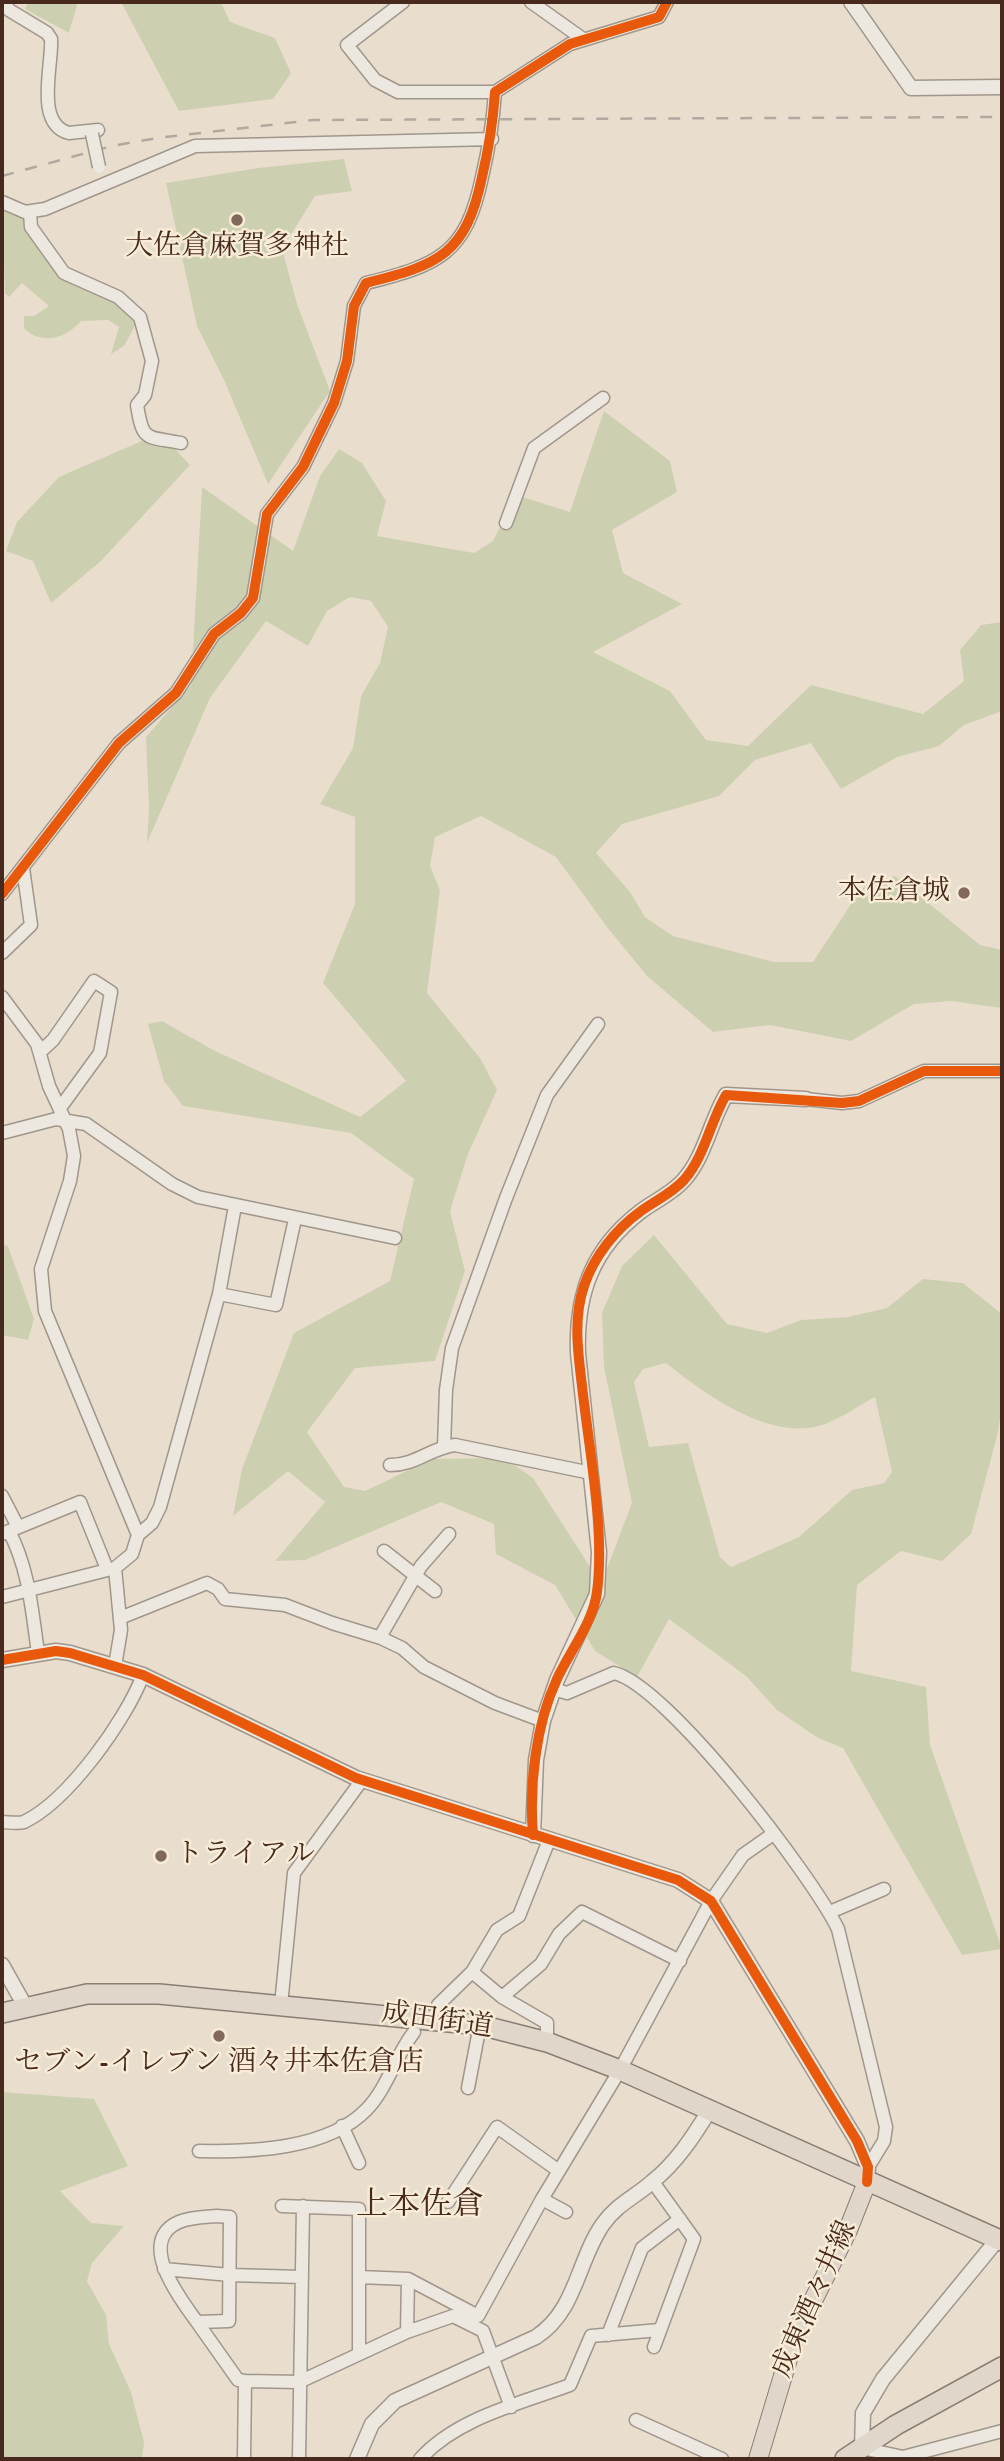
<!DOCTYPE html>
<html>
<head>
<meta charset="utf-8">
<style>
  body { margin:0 }
  #map { position:relative; width:1004px; height:2461px; overflow:hidden; background:#e9decd; font-family:"IM FELL DW Pica",serif }
  canvas { display:block }
  .frame { position:absolute; inset:0; border:4px solid #48291d; pointer-events:none }
</style>
</head>
<body>
<div id="map">
<canvas width="1004" height="2461"></canvas>
<div class="frame"></div>
</div>
<script>
const context = document.querySelector('canvas').getContext('2d');
context.lineJoin = 'round';
function fill(path, color) { context.fillStyle = color; context.fill(path, 'evenodd'); }
function strokePath(path, color, width, dash) { context.strokeStyle = color; context.lineWidth = width; context.lineCap = dash ? 'butt' : 'round'; context.setLineDash(dash || []); context.stroke(path); }
function label(font, color, halo, rows, align = 'center') {
  context.font = font + ' "IM FELL DW Pica","Noto Serif JP",serif'; context.lineWidth = 5; context.setLineDash([]); context.textBaseline = 'middle'; context.strokeStyle = halo; context.fillStyle = color; for (const [text, x, y, turn = 0] of rows) {
    context.save(); context.translate(x, y); context.rotate((+turn || 0) * Math.PI / 180); context.textAlign = isNaN(turn) ? turn : align; if (halo) context.strokeText(text, 0, 0); context.fillText(text, 0, 0); context.restore();
  }
}
fill(new Path2D(`
  M28,2H78L69,33L25,9Z
  M121,2H221L230,22L275,38L291,73L273,99L179,111Z
  M344,159L352,191L315,196L282,249L297,304L330,391L268,484L224,380L197,326L166,183L258,168Z
  M2,205L22,213L48,259L111,295L132,312L136,324L124,346L111,354L119,327L108,320L81,321C67,338 41,346 24,328V316H34L49,306L22,283L9,297L5,293Z
  M604,411L670,461L677,492L612,530L623,573L682,604L593,652L670,691L706,740L748,746L811,685L923,714L964,681L960,650L981,625L1002,622V711L964,725L939,746L897,757L841,789L811,743L755,760L719,796L622,824L596,853L630,892L645,917L673,936L774,962H813L861,889L895,876L980,945L1002,950V1008L951,1001L914,1004L851,1041L770,1025L713,1032L647,976L607,927L556,857L481,816L435,837L430,866L440,890L427,993L480,1058L497,1090L468,1154L450,1211L465,1271L435,1361L355,1368L307,1432L344,1487L365,1491L432,1459L504,1458L533,1478L601,1584L632,1503L604,1367L602,1313L622,1266L654,1235L727,1324L767,1333L801,1320L848,1317L887,1308L923,1279L963,1283L1002,1314V1408L997,1436L971,1534L942,1561L901,1551L857,1585L851,1671L926,1687L930,1745L1002,1949L962,1955L843,1748L818,1738L777,1710L746,1676L669,1619L637,1677L595,1651L555,1585L496,1554L494,1524L441,1502L305,1560L275,1561L325,1502L288,1471L233,1516L242,1469L294,1333L390,1281L414,1179L351,1133L183,1106L164,1081L148,1024L162,1021L215,1051L360,1117L406,1081L323,983L355,904V817L320,804L353,748L361,696L380,663L388,627L371,601L350,597L327,611L308,646L266,621L210,698L147,843L149,808L146,737L191,685L202,487L293,551L320,476L339,449L362,463L386,501L377,536L474,553L493,541L516,495L570,512ZM666,1363C705,1394 770,1442 822,1425C840,1419 858,1406 875,1397L892,1472L884,1483L852,1490L799,1537L731,1567L720,1557L688,1443L649,1447L634,1382L643,1369Z
  M160,433L190,465L101,561L51,603L33,561L6,551L17,522L59,477Z
  M2,1244L8,1246L34,1319L28,1340L2,1335Z
  M2,2092L94,2099L128,2166L60,2191L91,2223L124,2226L92,2263L87,2281L106,2315L109,2344L131,2392L144,2442L142,2459H2Z`), '#cdd0b0');
const minor = new Path2D(`
  M4,2L9,10L47,33L51,39C53,64 34,124 69,133L98,130
  M403,2L347,45L375,80L398,92H495
  M531,2L583,39
  M2,202L25,212L45,209L195,146L492,139
  M30,213L31,227L64,273L118,297L140,317L152,361L145,395L137,405C143,443 146,436 181,443
  M506,523L534,448L603,398
  M2,894L119,743L176,693L214,634L241,613L253,598L267,514L303,467L334,403L347,361L354,306L366,283C439,265 466,254 482,177C489,148 493,122 495,92L570,44L659,17L667,2
  M2,953L31,925L23,868
  M2,997L37,1044L49,1086L69,1129L74,1156L70,1181L41,1269L45,1311L138,1535L132,1554L115,1568L2,1597
  M40,1052L53,1040L94,981L111,992L100,1053L60,1108
  M806,1099L842,1103L859,1101L924,1071H1002
  M2,1133L56,1119L86,1124L172,1184L198,1197L395,1238
  M219,1294L276,1305L295,1219
  M444,1447L446,1390L452,1348L506,1198L547,1095L598,1024
  M390,1465C417,1465 430,1448 455,1445L591,1473
  M2,1496L17,1525
  M9,1531C29,1569 32,1611 38,1653
  M2,1534L80,1502L107,1569
  M138,1535L152,1523L160,1507L219,1294L235,1206
  M384,1551L435,1591
  M115,1568L121,1630L115,1666
  M120,1618L207,1583L218,1589L225,1599L285,1605L332,1623L381,1638L402,1648L424,1667L495,1703L543,1721
  M380,1637L421,1566L449,1534
  M553,1689L567,1693L614,1673C667,1685 813,1877 838,1929L886,2127L884,2141L868,2167
  M2,1822C8,1822 17,1824 24,1822C68,1801 126,1720 143,1675
  M830,1912L884,1889
  M472,1972L502,1997L547,2023V2042
  M502,1997L541,1964L559,1934L582,1912L680,1961
  M281,2005L294,1873L362,1780
  M438,2005L472,1972L497,1930L519,1916L549,1840
  M468,2088L480,2025
  M342,2126L359,2163
  M199,2151C250,2152 328,2150 367,2109C388,2087 395,2056 414,2032
  M653,2182L694,2239L654,2347
  M542,2199L566,2212
  M448,2202L497,2127L559,2171
  M282,2206L359,2209V2353
  M217,2216L230,2217L229,2321L197,2322C181,2300 135,2241 179,2222C190,2217 205,2217 217,2216Z
  M164,2269L230,2275L302,2277
  M359,2277L408,2279L478,2316L542,2199L620,2070L711,1901L743,1855L773,1834
  M197,2322L238,2380L245,2381L244,2459
  M407,2332L408,2279
  M608,2335L642,2248L680,2219
  M245,2381L299,2382L407,2332L453,2316L483,2331L511,2407
  M636,2420L722,2459
  M862,2448L903,2457L1002,2431
  M299,2459L303,2206
  M420,2459C457,2418 519,2404 570,2385L591,2336L659,2330`);
const tertiary = new Path2D(`
  M851,2L911,88L1002,87
  M2,1660L56,1651L70,1653L143,1675L356,1778L678,1880L711,1901L857,2141L868,2167L867,2182
  M533,1835L536,1760L543,1721L557,1680L597,1594L599,1552L578,1353C576,1294 592,1249 640,1212C654,1201 670,1195 683,1181C705,1157 710,1122 726,1095L806,1099
  M2,1965L25,2006
  M862,2448L863,2413L883,2379L998,2239
  M357,2459L372,2424L395,2401L536,2337C577,2310 577,2261 603,2224C617,2204 635,2197 652,2182C676,2163 693,2137 709,2111`);
const primary = new Path2D(`
  M758,2459L794,2339L848,2230L867,2182`);
const trunk = new Path2D(`
  M2,2013L87,1994H159L480,2025L547,2042L620,2070L1002,2241
  M845,2459L896,2425L1002,2367`);
strokePath(minor, '#a0968b', 15);
strokePath(tertiary, '#a0968b', 17);
strokePath(primary, '#897e74', 20);
strokePath(trunk, '#897e74', 22);
strokePath(minor, '#ece7df', 12);
strokePath(tertiary, '#ece7df', 14);
strokePath(primary, '#e0d7ca', 18);
strokePath(trunk, '#e0d7ca', 19);
strokePath(new Path2D(`
  M2,176L112,146L157,138L313,120L1002,117`), '#b0a8a1', 2.5, [12, 12]);
const minorBridge = new Path2D(`
  M92,134L99,167`);
strokePath(minorBridge, '#a0968b', 15, []);
strokePath(minorBridge, '#ece7df', 12);
strokePath(new Path2D(`
  M2,894L119,743L176,693L214,634L241,613L253,598L267,514L303,467L334,403L347,361L354,306L366,283C439,265 466,254 482,177C489,148 493,122 495,92L570,44L659,17L667,2
  M2,1660L56,1651L70,1653L143,1675L356,1778L678,1880L711,1901L857,2141L868,2167L867,2182
  M533,1835C529,1784 536,1724 557,1679C570,1651 593,1623 597,1592C605,1530 589,1449 582,1386C578,1353 573,1318 584,1286C594,1256 616,1229 641,1211C656,1200 671,1194 684,1180C705,1156 710,1122 726,1095L842,1103L859,1101L924,1071H1002`), '#e8590c', 10);
for (const [x, y, r, color] of [
  [237,220,7,"#80685b"],
  [964,893,7,"#80685b"],
  [161,1856,7,"#80685b"],
  [219,2036,7,"#80685b"]
]) { const dot = new Path2D(); dot.arc(x, y, r, 0, 2 * Math.PI); context.fillStyle = color; context.fill(dot); strokePath(dot, '#f8ecd7', 2.5); }
label('28px', '#48291d', '#f8ecd7', [
  ["大佐倉麻賀多神社",237,248],
  ["本佐倉城",950,893,"right"],
  ["トライアル",175,1856,"left"],
  ["セブン-イレブン 酒々井本佐倉店",219,2064]
]);
label('28px', '#48291d', '#f8ecd7', [
  ["成田街道",437,2022,8],
  ["成東酒々井線",816,2300,-66]
]);
label('32px', '#48291d', '#f8ecd7', [
  ["上本佐倉",420,2207]
]);
</script>
</body>
</html>
